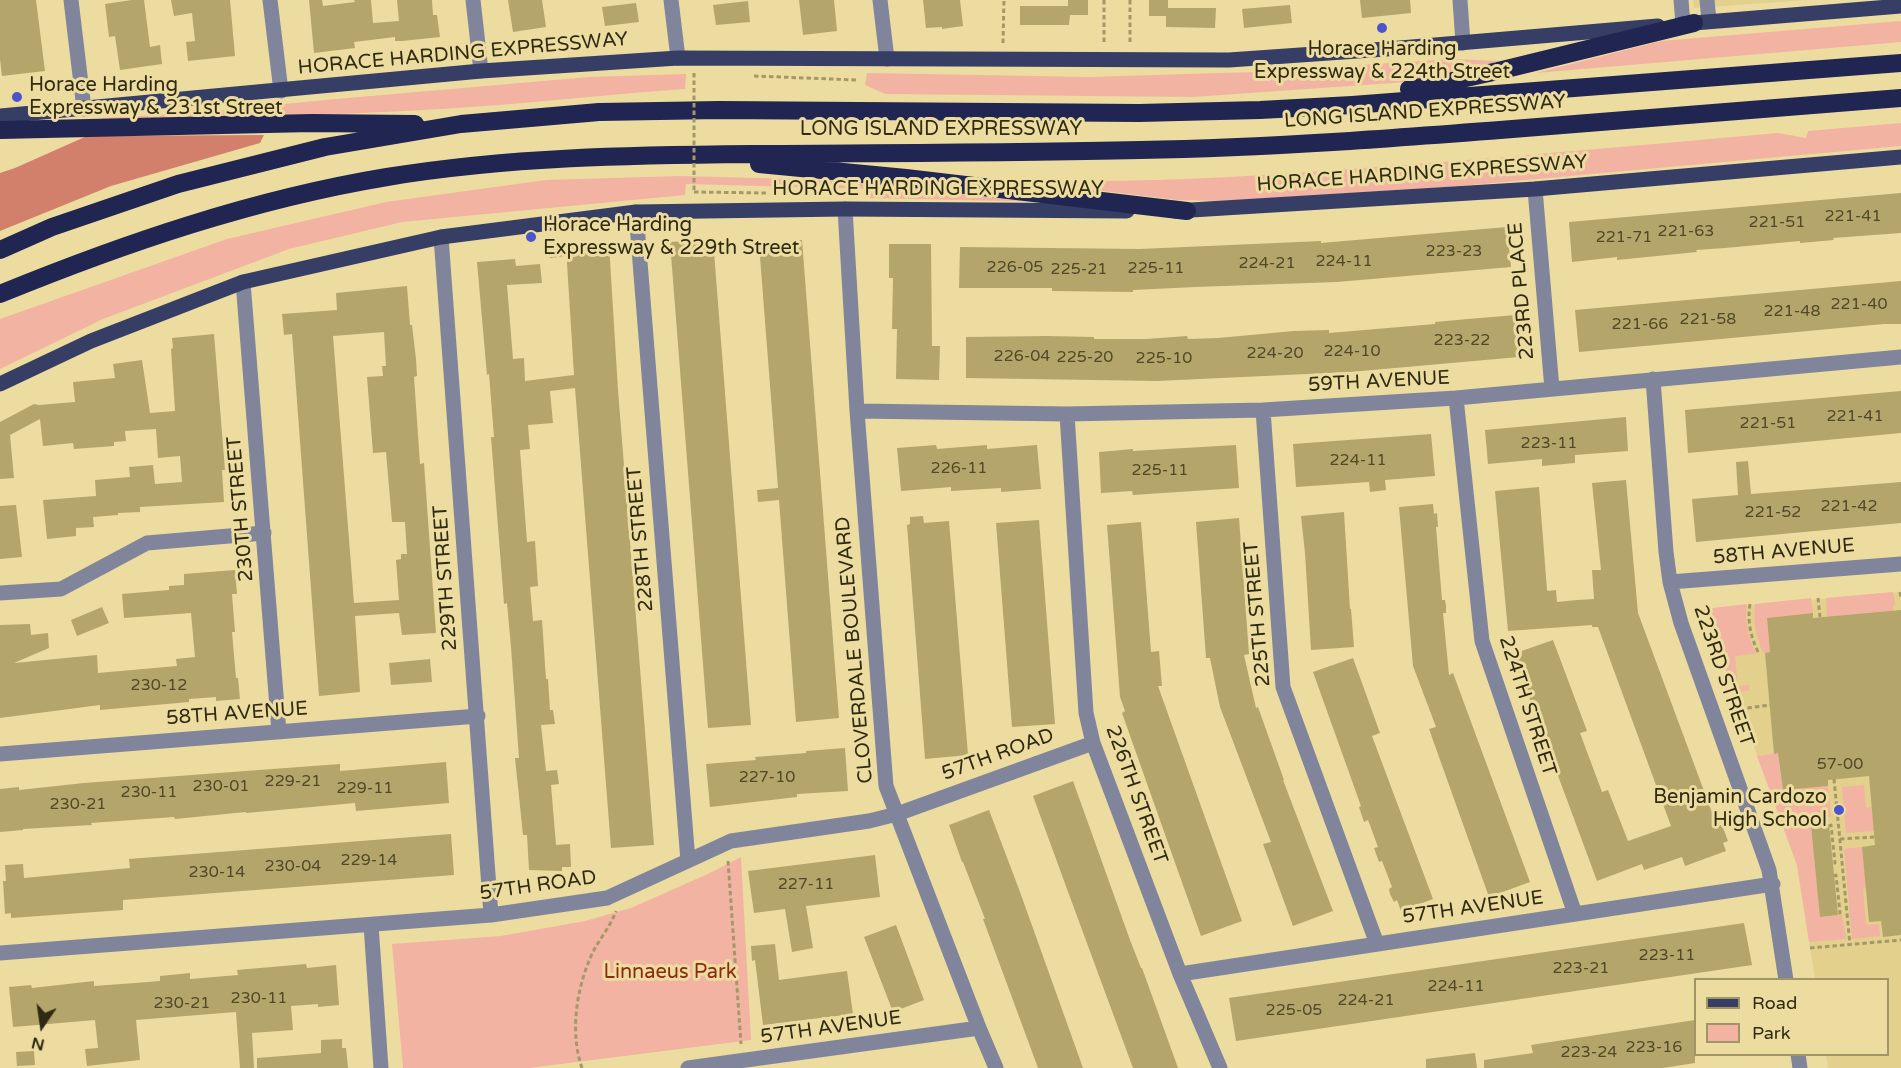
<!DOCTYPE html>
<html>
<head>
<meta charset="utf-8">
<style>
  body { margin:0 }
  #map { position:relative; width:1901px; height:1068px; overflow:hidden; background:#ecdca0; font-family:"Varela Round",sans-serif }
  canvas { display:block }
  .legend { position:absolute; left:1694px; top:978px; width:195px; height:78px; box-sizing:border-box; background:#ecdca0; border:2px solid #a19567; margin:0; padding:8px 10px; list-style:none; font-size:18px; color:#302a12 }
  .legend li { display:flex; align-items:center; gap:12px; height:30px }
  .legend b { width:30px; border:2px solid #a19567 }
  .north { position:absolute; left:12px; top:996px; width:60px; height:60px; -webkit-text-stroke:4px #ecdca0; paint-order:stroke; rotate:193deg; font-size:16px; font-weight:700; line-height:24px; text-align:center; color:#302a12 }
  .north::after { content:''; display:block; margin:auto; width:21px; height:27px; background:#302a12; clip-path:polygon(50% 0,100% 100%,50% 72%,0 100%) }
</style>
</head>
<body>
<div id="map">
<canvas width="1901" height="1068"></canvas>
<ul class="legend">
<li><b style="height:8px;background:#373e65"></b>Road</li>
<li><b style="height:16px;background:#f3b3a2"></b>Park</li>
</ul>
<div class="north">N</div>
</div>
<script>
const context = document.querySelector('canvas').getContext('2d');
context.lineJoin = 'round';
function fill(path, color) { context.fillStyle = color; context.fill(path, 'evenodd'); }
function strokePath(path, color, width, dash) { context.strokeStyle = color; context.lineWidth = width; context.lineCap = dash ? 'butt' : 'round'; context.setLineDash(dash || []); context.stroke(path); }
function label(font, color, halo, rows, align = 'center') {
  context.font = font + ' "Varela Round",sans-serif'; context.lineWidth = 6; context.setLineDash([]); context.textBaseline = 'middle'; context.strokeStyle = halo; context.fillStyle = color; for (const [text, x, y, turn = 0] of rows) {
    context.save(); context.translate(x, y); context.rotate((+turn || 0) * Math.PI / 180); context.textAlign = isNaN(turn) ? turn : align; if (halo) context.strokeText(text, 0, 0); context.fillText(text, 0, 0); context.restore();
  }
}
fill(new Path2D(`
  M1693,0H1808L1694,8Z
  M1901,592V1068H1828L1826,1055L1888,1054V980L1815,979L1797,865L1704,609Z`), '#e2d08c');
fill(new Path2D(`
  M1901,21V42L1536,73L1661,41Z
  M1451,59L1500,61L1465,72L1407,82L1193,97L885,94L865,85L867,73L1089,77L1253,72Z
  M686,74L685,89C623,93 561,100 499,105C367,115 235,117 104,122L102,118L195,113L325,100L589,77Z
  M1901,123V146L1460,186L1222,201L1178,200L1086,189V181C1179,181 1271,175 1363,168C1501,158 1640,145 1778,133L1806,138L1808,131Z
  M679,176L797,179L880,183L1057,202L870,198V189L686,184L685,195L402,222L289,249L103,319L0,369V319L227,239L386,202L546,180Z
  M1893,592L1895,604L1893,607V611L1827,617L1826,598Z
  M1811,598L1813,613L1767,618L1770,652L1763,653C1756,636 1753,622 1755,604Z
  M1747,604C1744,621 1749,639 1756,654L1735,656L1738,686L1749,685L1750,690L1734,693L1704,609Z
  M1778,753L1783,790L1828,786L1831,817L1822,818V825L1811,826L1820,917L1842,915L1846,939L1809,942L1797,865L1757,756Z
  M1864,785L1866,808L1872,807L1874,831L1846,833L1842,787Z
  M1862,847L1866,888L1863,889L1866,925L1879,924L1880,936L1852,939L1844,849Z
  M741,857L751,1040L529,1068H403L392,944L501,936L585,921L631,908L710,873Z`), '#f3b3a2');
fill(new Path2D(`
  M264,135L260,143L111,186L0,231V173L15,168L87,136Z`), '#d2806b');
fill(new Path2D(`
  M0,0H36L45,71L2,76L0,59Z
  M132,0H144L150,47L160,45L162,64L120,70L115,36L109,37L105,4Z
  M171,0H230L235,56L188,61L186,42L195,41L192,13L174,16Z
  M309,0H322L323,6L355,2L354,0H371L373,23L399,21L397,0H432L433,15H437L440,37L402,41H395V37L354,42L355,48L314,53Z
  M508,0H542L546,27L513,32Z
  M799,0H834L837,31L803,35Z
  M923,0H960L963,26L942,29V27L926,28Z
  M1068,0H1088V15H1070L1069,25H1020V6H1068Z
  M1149,0H1168V8H1216L1215,28L1166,27V16H1149Z
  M1360,0H1410L1411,13L1362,18Z
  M748,1L750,22L716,25L713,5Z
  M636,3L639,22L605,26L602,7Z
  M1290,5L1292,23L1244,28L1242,9Z
  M1901,193V233L1833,238L1834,240L1800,243V241L1725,248L1696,250L1697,252L1617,260V257L1572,262L1569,222Z
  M1507,227L1511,267L1337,282L1195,287L1133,290V292L1052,291V288H959L960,247L1140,249L1321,241V243Z
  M713,239L751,725L708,728L670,242Z
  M802,240L839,718L796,722L779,500L758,502L757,490L778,488L759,244Z
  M565,244V256L550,258L549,245Z
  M609,244L618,390L654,845L611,848L575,388L550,391L553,423L528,425L530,449L520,450L527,542L535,541L538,586L530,587L533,621L542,620L546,679H548L550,710H553L555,724L541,725L546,771L557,770L559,784L551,785L556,845L570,844L571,867H562V871L529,870L527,835H523L515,758H519L511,647L507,603L504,604L491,437H494L489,374L487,375L477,262L515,259L516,266L540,264L542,283L507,285L513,359L524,358L525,381L574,375L566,247Z
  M889,244H931L932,346H940L939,380L896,379L897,329H892L893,278H889Z
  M1901,281V324H1884L1579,352L1575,310Z
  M407,286L410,325H412L416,359L417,376L414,377L420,464L424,463L436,633L402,635L399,613L355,616L360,692L319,696L292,334L284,335L282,314L337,310L336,293ZM384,332L386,366H382L383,376L367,377L373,453L386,452L392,522H405L407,554H401V559L396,560L399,600L354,603L333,336Z
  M1516,315L1519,357L1350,372L1157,381L966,378V337L1047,336L1094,337V339H1146L1187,336L1188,339L1218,338L1294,331L1329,330V333L1435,324V322L1468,319Z
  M214,334L225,470H222L224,502L140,507V512L118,513V515L93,517L94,527L76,528V536L47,539L43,500L96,496L95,480L130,477L129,467L153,465L155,484L182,482L180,456L158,458L156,429L125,431L126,441L114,442V446L74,449L73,443L43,446L40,419L10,435L14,478L0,479V422L34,404L39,405L75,402L73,382L115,378L113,364L142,360L150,413L175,411L171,349L173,348L172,338Z
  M1901,391V433L1688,453L1685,410Z
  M1626,417L1628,451L1575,455V463L1542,466V459L1488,464L1485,430Z
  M1431,434L1435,476L1385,480L1386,490L1370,492L1369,482L1296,487L1293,444Z
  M936,445L937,449L987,445V449L1037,445L1041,489L1001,492V488L951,491V487L901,491L897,448Z
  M1236,445L1239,488L1133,495L1132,491L1101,493L1099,452L1133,449V451Z
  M1748,461L1751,494L1901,482V523L1696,542L1692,499L1738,495L1736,462Z
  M1626,480L1638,613L1717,826L1722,825L1728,841L1723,843L1726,851L1685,866L1682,857L1644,870L1642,864L1597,881L1513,654L1553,640L1587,731L1580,733L1602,792L1608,790L1628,841L1671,826L1598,627H1592V625L1508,631L1495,491L1539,487L1547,590L1548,591L1556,590L1557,602L1577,600L1594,599L1592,570H1601L1592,483Z
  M1433,504L1434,514L1437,513L1438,527H1436L1442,600H1445L1446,606V613H1443L1449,675L1453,673L1530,882L1489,897L1429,729L1436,727L1413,666L1399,507Z
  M16,505L22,557L0,559V506Z
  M1344,512L1350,609H1351L1354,647L1311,650L1305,553L1301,516Z
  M923,516L924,523L949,521L968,755L925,759L907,525L910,524V517Z
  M1239,518L1249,654L1244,655L1256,708L1258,707L1284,780H1283L1333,911L1293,926L1263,844L1271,842L1220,707L1210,658H1206L1196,522Z
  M1039,520L1055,724L1012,727L996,523Z
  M1141,522L1151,652L1159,651L1162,686H1158L1242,921L1201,936L1122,713L1125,711L1120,697L1107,525Z
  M235,570L237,594H232L235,632H232L236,678H238L240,699L216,701V697L189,699V702L100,710V705L0,718V625L30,624L31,635L48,633L49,648L14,663L97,655L98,673L177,666L176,659L195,657L191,613L124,618L122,594L169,590V586L184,585V574Z
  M102,607L109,623L77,636L71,620Z
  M1901,610V935L1883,937L1881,921L1869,922L1862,847L1875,845L1869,776L1828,780V786L1783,790L1778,753L1774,754L1765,653L1770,652L1767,618L1813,613V618Z
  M1353,658L1380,733L1372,736L1433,899L1401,911L1397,900L1394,902L1390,894L1389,889L1392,887L1382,861L1379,862L1374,848L1378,847L1368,820L1364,822L1359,807L1361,806L1313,672Z
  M430,659L432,682L391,685L389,663Z
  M845,748L848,791L797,794V797L710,807L706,764L756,760L755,757L806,753V751Z
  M446,762L449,803L356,811L355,803L246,813V812L175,819L174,817L91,823L92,825L23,829V830L0,832V789L19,787V790L84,783L340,764V771Z
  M1073,781L1130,940L1141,968H1142L1178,1068H1133L1067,889L1033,796Z
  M989,810L1020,892L1083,1068H1038L983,919H985L963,862H962L949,825Z
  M1829,824L1838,915L1820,917L1811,826Z
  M451,834L454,875L123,900V910L11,918V913L5,914L3,881H6L5,865L23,864L24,878L130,868L129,859Z
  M875,855L880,897L806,906L813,948L792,952L785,909L754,913L748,871Z
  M1744,923L1752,965L1236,1041L1229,998Z
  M896,925L924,1000L893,1012L864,937Z
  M775,944L779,980L847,971L853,1014L763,1025L755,960L752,961L751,946Z
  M306,964L307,968L336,965L339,1005L318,1007V1004L291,1006L293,1030L252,1033L254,1068H240L236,1012L136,1020L140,1060L87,1066L85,1049L98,1048L95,1020L13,1027L9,987L31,985L32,988L94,981V986L135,983L160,981V976L190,973V979L238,975L237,970Z
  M1695,1020V1063L1663,1068H1484V1060L1533,1053L1531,1045Z
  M342,1039V1048H346L348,1068H257V1058L321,1053V1040Z
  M34,1051L35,1065L17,1066L16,1052Z
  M1475,1053L1477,1068H1426V1059Z`), '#b4a56a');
strokePath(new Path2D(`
  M1104,0V43
  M1130,0V44
  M1003,43L1004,0
  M754,76L857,80
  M694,192L767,193
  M1900,592L1901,598
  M1818,598L1820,617
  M1750,604C1747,622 1751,638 1759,654
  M1740,709L1770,705
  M1834,779L1850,945
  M1829,826L1831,825L1835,863H1833
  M1840,839L1874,837
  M728,861L741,1044
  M1834,876L1836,875L1840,913H1838
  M1810,948L1901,940
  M582,1068C569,1031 577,983 595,948C602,936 611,925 616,911`), '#a49869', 3, [4.5, 3]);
strokePath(new Path2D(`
  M71,0L84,109
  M270,0L281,91
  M473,0L481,71
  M671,0L678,58
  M880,0L887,59
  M1460,0L1463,43
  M1681,0L1683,24
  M1707,0L1709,21
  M1535,189L1552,389
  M845,209L857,411L886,786L979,1028L996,1068
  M636,212L688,861
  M441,237L491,915
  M243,282L279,732
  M1653,379L1666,552L1670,582L1681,623L1769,870L1786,980
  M1456,398L1482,641L1575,914
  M1263,410L1283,687L1377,944
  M857,411L1067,414L1263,410L1456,398L1901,357
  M1067,414L1086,713L1093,743L1180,974L1220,1068
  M1670,582L1901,564
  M0,593L61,589L147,543L264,533
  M0,754L478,716
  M371,925L381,1068
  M0,953L491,915L607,898L731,841L869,821L897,814L1093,743
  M1180,974L1773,884
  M1798,1054L1800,1068
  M688,1068L979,1028`), '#80859c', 15);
strokePath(new Path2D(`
  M1682,24L1901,6
  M0,116L481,71L678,58L1229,60L1400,48L1658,26
  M1175,211L1535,189L1901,157
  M0,384L91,341L243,282L441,237L636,212L845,209L1127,211`), '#373e65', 15);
strokePath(new Path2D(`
  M1409,89L1430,86L1498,71L1694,23
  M0,130L312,123L415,124
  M759,164L906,178L1187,211
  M0,250L52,227L178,184L325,147L461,124L599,112L719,110L1139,113L1260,110L1352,105L1901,63
  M0,294C125,243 254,199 387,177C509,157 631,155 753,154C882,153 1011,153 1140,150C1269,148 1397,138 1525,128C1651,118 1776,108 1901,98`), '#202551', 18);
strokePath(new Path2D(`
  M694,73V192`), '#a49869', 3, [4.5, 3]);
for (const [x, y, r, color] of [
  [1382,28,6,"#4d53c9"],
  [17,97,6,"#4d53c9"],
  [531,237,6,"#4d53c9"],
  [1839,810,6,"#4d53c9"]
]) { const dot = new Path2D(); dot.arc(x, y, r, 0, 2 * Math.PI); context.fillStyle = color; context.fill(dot); strokePath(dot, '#ecdca0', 2); }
label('16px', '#514928', null, [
  ["221-41",1853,217],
  ["221-51",1777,223],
  ["221-63",1686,232],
  ["221-71",1624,238],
  ["223-23",1454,252],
  ["224-11",1344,262],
  ["224-21",1267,264],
  ["226-05",1015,268],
  ["225-11",1156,269],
  ["225-21",1079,270],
  ["221-40",1859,305],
  ["221-48",1792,312],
  ["221-58",1708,320],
  ["221-66",1640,325],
  ["223-22",1462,341],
  ["224-10",1352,352],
  ["224-20",1275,354],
  ["226-04",1022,357],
  ["225-20",1085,358],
  ["225-10",1164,359],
  ["221-41",1855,417],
  ["221-51",1768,424],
  ["223-11",1549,444],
  ["224-11",1358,461],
  ["226-11",959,469],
  ["225-11",1160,471],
  ["221-42",1849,507],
  ["221-52",1773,513],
  ["230-12",159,686],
  ["57-00",1840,765],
  ["227-10",767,778],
  ["229-21",293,782],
  ["230-01",221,787],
  ["229-11",365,789],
  ["230-11",149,793],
  ["230-21",78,805],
  ["229-14",369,861],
  ["230-04",293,867],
  ["230-14",217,873],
  ["227-11",806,885],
  ["223-11",1667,956],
  ["223-21",1581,969],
  ["224-11",1456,987],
  ["230-11",259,999],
  ["224-21",1366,1001],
  ["230-21",182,1004],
  ["225-05",1294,1011],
  ["223-16",1654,1048],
  ["223-24",1589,1053]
]);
label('20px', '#302a12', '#ecdca0', [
  ["Horace Harding",1382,50,"center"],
  ["Expressway & 224th Street",1382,73,"center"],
  ["Horace Harding",29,86],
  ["Expressway & 231st Street",29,109],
  ["Horace Harding",543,226],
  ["Expressway & 229th Street",543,249],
  ["Benjamin Cardozo",1827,798,"right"],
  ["High School",1827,821,"right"]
], 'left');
label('20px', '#302a12', '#ecdca0', [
  ["HORACE HARDING EXPRESSWAY",463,54,-5],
  ["LONG ISLAND EXPRESSWAY",1425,112,-4],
  ["LONG ISLAND EXPRESSWAY",941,130],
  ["HORACE HARDING EXPRESSWAY",1422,174,-4],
  ["HORACE HARDING EXPRESSWAY",938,190],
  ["223RD PLACE",1522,291,-95],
  ["59TH AVENUE",1379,382,-3],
  ["230TH STREET",241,509,-95],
  ["228TH STREET",641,539,-95],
  ["58TH AVENUE",1784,552,-5],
  ["229TH STREET",446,578,-94],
  ["225TH STREET",1258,614,-95],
  ["CLOVERDALE BOULEVARD",855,650,-95],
  ["223RD STREET",1723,676,71],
  ["224TH STREET",1527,706,72],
  ["58TH AVENUE",237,714,-4],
  ["57TH ROAD",998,755,-20],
  ["226TH STREET",1136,795,70],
  ["57TH ROAD",538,886,-8],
  ["57TH AVENUE",1473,908,-8],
  ["57TH AVENUE",831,1028,-8]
]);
label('20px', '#8b2a10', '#ecdca0', [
  ["Linnaeus Park",670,973]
]);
</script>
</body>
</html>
